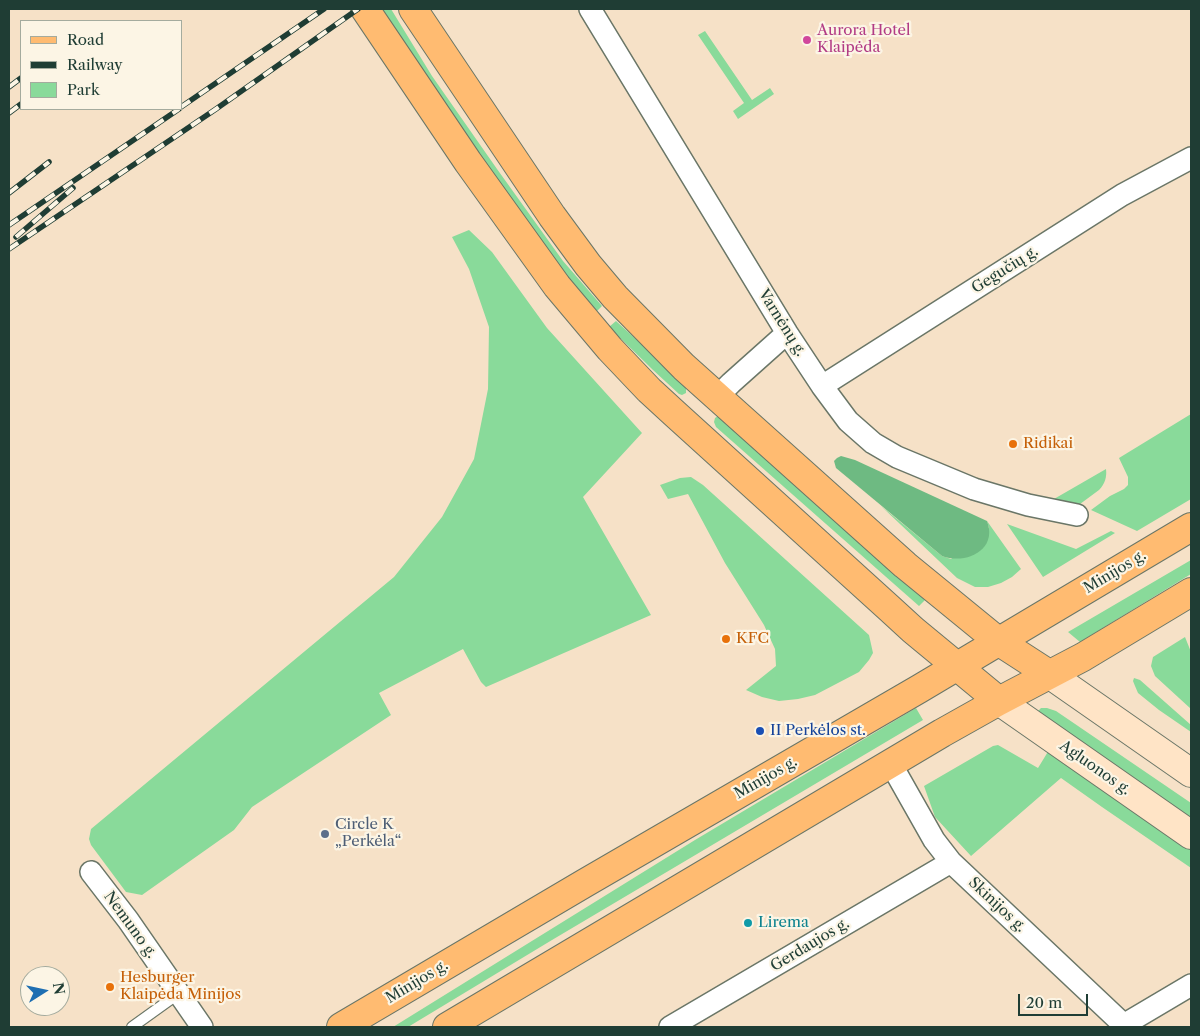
<!DOCTYPE html>
<html>
<head>
<meta charset="utf-8">
<style>
  body { margin:0 }
  #map { position:relative; width:1200px; height:1036px; overflow:hidden; background:#f6e1c7; font-family:"Libre Caslon Text",serif }
  canvas { display:block }
  .frame { position:absolute; inset:0; border:10px solid #1f3d34; pointer-events:none }
  .legend { position:absolute; left:20px; top:20px; width:162px; height:90px; box-sizing:border-box; background:#fcf5e5; border:1px solid #a4ab9e; margin:0; padding:6px 9px; list-style:none; font-size:15px; color:#1f3d34 }
  .legend li { display:flex; align-items:center; gap:10px; height:25px }
  .legend b { width:25px; border:1px solid #a4ab9e }
  .north { position:absolute; left:20px; top:966px; width:50px; height:50px; box-sizing:border-box; background:#fcf5e5; border:1px solid #a4ab9e; border-radius:50%; rotate:80deg; font-size:14px; font-weight:700; line-height:20px; text-align:center; color:#1f3d34 }
  .north::after { content:''; display:block; margin:auto; width:18px; height:22px; background:#1f6fb2; clip-path:polygon(50% 0,100% 100%,50% 72%,0 100%) }
  .scale { position:absolute; left:1018px; top:994px; width:70px; height:22px; box-sizing:border-box; border:2px solid #1f3d34; border-top:0; padding-left:6px; font-size:15px; line-height:18px; white-space:nowrap; color:#1f3d34; -webkit-text-stroke:4px #fcf5e5; paint-order:stroke }
</style>
</head>
<body>
<div id="map">
<canvas width="1200" height="1036"></canvas>
<div class="frame"></div>
<ul class="legend">
<li><b style="height:6px;background:#ffbb71"></b>Road</li>
<li><b style="height:6px;background:#1f3d34"></b>Railway</li>
<li><b style="height:14px;background:#89da9a"></b>Park</li>
</ul>
<div class="north">N</div>
<div class="scale">20 m</div>
</div>
<script>
const context = document.querySelector('canvas').getContext('2d');
context.lineJoin = 'round';
function fill(path, color) { context.fillStyle = color; context.fill(path, 'evenodd'); }
function strokePath(path, color, width, dash) { context.strokeStyle = color; context.lineWidth = width; context.lineCap = dash ? 'butt' : 'round'; context.setLineDash(dash || []); context.stroke(path); }
function label(font, color, halo, rows, align = 'center') {
  context.font = font + ' "Libre Caslon Text",serif'; context.lineWidth = 4.5; context.setLineDash([]); context.textBaseline = 'middle'; context.strokeStyle = halo; context.fillStyle = color; for (const [text, x, y, turn = 0] of rows) {
    context.save(); context.translate(x, y); context.rotate((+turn || 0) * Math.PI / 180); context.textAlign = isNaN(turn) ? turn : align; if (halo) context.strokeText(text, 0, 0); context.fillText(text, 0, 0); context.restore();
  }
}
fill(new Path2D(`
  M379,9H391L432,76L497,169L563,261L602,306L595,313C520,214 450,111 379,9Z
  M705,31L752,100L770,88L774,94L738,119L733,111L744,103L698,35Z
  M469,230L492,252L547,328L642,433L583,497L651,615L486,687L481,682L463,649L379,693L391,715L252,807L234,830L142,895L126,892L91,845L89,839L91,829L394,577L442,517L474,459L488,389L489,327L469,269L452,237Z
  M616,321L685,384L686,389V393L682,395L679,394L653,370L609,327Z
  M1191,414V499L1137,531L1091,510L1110,496L1124,489L1128,485V477L1119,458Z
  M718,416L722,417L925,600L919,606L716,427L714,422L715,418Z
  M1106,469C1107,477 1105,484 1099,490L1076,507L1054,499Z
  M691,477L703,485L869,635L873,653L869,660L859,672L815,695L798,699L779,701L762,697L746,690L776,666L775,649L764,625L725,563L688,494L668,499L660,485L680,478Z
  M881,506L942,556L951,559L989,528L987,521L1021,569L1012,577L1001,583L988,587H975L957,578Z
  M1007,524L1076,549L1111,531L1115,533L1043,577Z
  M1191,560V574L1080,642L1068,632Z
  M1185,637L1191,652V709L1155,676L1151,666L1153,657Z
  M1134,678L1140,680L1191,725V732L1159,710L1138,693L1135,686L1133,681Z
  M916,708L923,720L552,940L408,1027H393L695,840Z
  M1041,708H1047L1056,711L1191,803V819L1038,715V711Z
  M998,745L1038,768L1049,750L1191,847V868L1102,807L1061,778L971,856L935,817L924,786L993,746Z`), '#89da9a');
fill(new Path2D(`
  M841,456L855,460L987,521C998,550 966,565 942,556L836,468L834,461L837,458Z`), '#6eba82');
const lane = new Path2D(`
  M132,1027L178,994`);
const street = new Path2D(`
  M590,9L787,333L822,386L848,421L873,443L897,457L974,489L1028,505L1077,515
  M822,386L1122,195L1191,158
  M717,397L731,383L787,333
  M891,764L934,840L951,862L1126,1027
  M91,872L128,920L202,1027
  M670,1027L951,862
  M1120,1027L1191,985`);
const secondary = new Path2D(`
  M1049,674L1191,773
  M999,701L1191,835`);
const primary = new Path2D(`
  M365,9L468,162L557,286L610,349L649,390L674,413L889,608L913,630L999,701
  M413,9L552,216L588,265L615,297L684,367L905,565L998,641L1049,674
  M341,1027L585,883L919,689L1191,527
  M447,1027L942,733L999,701L1083,657L1191,592`);
strokePath(lane, '#6a7667', 12);
strokePath(street, '#6a7667', 24);
strokePath(secondary, '#6a7667', 30);
strokePath(primary, '#6a7667', 30);
strokePath(lane, '#fff', 10);
strokePath(street, '#fff', 21);
strokePath(secondary, '#ffe4c6', 28);
strokePath(primary, '#ffbb71', 28);
const rail = new Path2D(`
  M9,87L21,78
  M181,107L324,9
  M9,113L21,104
  M9,193L49,162
  M9,225L179,109
  M16,237L73,188
  M9,249L216,109L358,9`);
strokePath(rail, '#1f3d34', 5.5);
strokePath(rail, '#fcf5e5', 4, [11]);
for (const [x, y, r, color] of [
  [807,40,5,"#d1479c"],
  [1013,444,5,"#e8710a"],
  [726,639,5,"#e8710a"],
  [760,731,5,"#1a4fb4"],
  [325,834,5,"#5c6f8a"],
  [748,923,5,"#0f9aa8"],
  [110,987,5,"#e8710a"]
]) { const dot = new Path2D(); dot.arc(x, y, r, 0, 2 * Math.PI); context.fillStyle = color; context.fill(dot); strokePath(dot, '#fcf5e5', 2); }
label('15px', '#b23c85', '#fcf5e5', [
  ["Aurora Hotel",817,31],
  ["Klaipėda",817,48]
], 'left');
label('15px', '#1f3d34', '#fcf5e5', [
  ["Gegučių g.",1005,270,-32],
  ["Varnėnų g.",782,323,58],
  ["Minijos g.",1115,572,-31],
  ["Agluonos g.",1095,768,35],
  ["Minijos g.",766,778,-30],
  ["Skinijos g.",997,905,43],
  ["Nemuno g.",130,925,54],
  ["Gerdaujos g.",810,945,-31],
  ["Minijos g.",417,982,-31]
]);
label('15px', '#c56008', '#fcf5e5', [
  ["Ridikai",1023,444],
  ["KFC",736,639],
  ["Hesburger",120,978],
  ["Klaipėda Minijos",120,995]
], 'left');
label('15px', '#164399', '#fcf5e5', [
  ["II Perkėlos st.",770,731]
], 'left');
label('15px', '#4e5e75', '#fcf5e5', [
  ["Circle K",335,825],
  ["„Perkėla“",335,842]
], 'left');
label('15px', '#0d838f', '#fcf5e5', [
  ["Lirema",758,923]
], 'left');
</script>
</body>
</html>
